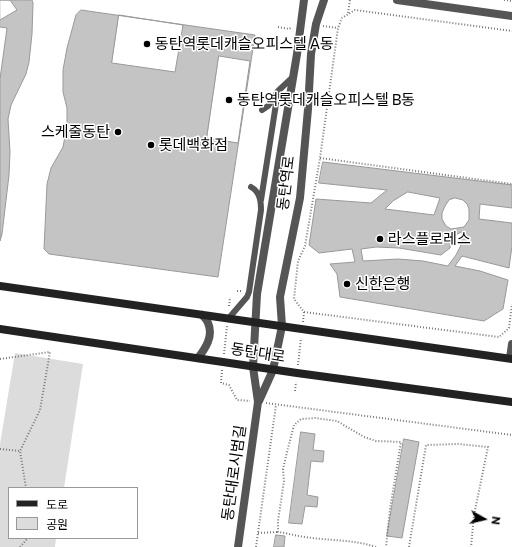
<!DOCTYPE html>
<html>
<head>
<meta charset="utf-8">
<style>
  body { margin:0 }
  #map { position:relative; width:512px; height:547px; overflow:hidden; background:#fff; font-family:Commissioner,"Noto Sans KR",sans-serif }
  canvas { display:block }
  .legend { position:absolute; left:8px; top:487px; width:130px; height:52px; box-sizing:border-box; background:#fff; border:1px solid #999; margin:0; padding:5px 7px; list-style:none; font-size:12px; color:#000 }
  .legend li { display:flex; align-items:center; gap:8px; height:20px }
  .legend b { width:20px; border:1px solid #999 }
  .north { position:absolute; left:464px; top:499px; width:40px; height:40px; -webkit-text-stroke:3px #fff; paint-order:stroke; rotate:98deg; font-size:11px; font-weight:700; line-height:16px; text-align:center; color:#000 }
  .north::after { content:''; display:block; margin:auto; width:14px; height:18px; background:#000; clip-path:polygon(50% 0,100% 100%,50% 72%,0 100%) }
</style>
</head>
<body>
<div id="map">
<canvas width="512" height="547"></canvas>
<ul class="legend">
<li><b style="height:5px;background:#222"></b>도로</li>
<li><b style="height:11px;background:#dcdcdc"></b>공원</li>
</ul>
<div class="north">N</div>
</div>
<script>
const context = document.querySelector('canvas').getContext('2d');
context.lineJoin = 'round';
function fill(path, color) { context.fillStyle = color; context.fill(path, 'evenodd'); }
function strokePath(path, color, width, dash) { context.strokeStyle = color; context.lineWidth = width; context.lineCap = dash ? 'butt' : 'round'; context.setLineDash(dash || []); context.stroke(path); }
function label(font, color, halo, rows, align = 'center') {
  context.font = font + ' Commissioner,"Noto Sans KR",sans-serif'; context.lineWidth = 3; context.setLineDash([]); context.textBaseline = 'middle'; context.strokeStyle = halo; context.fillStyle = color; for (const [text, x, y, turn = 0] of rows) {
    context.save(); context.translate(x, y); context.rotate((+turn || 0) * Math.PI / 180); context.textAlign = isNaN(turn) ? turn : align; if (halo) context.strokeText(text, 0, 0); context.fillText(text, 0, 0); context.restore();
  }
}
fill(new Path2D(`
  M15,353L83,364L64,488H9V538H56L55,547H0V444Z`), '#dcdcdc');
const building = new Path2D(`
  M0,0H10L17,10L0,20Z
  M0,0H32L33,3L32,34L29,62L26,74L11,105L8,119L10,152L9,175L2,234L0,241V79L7,28L0,27Z
  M81,10L255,35L218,277L49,254L44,249L47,184L51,168L63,147L67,126V108L63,92V70L67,48L76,15Z
  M119,15L183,25L175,72L112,63Z
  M219,56L250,61L238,143L207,138Z
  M323,162L512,185V208L480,204L479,219L512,223V246L509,268L462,256L455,266L480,271L508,280L503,309L484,321L340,297L337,274L330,264L355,262L352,249L319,253L309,245L316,199L371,203L387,190L319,183ZM408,192L440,198L434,215L385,209L393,201ZM455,198L463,200L467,204L469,209V220L464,227L451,229L446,226L442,219V213L445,206L449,200ZM462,232V243L456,255L448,266L423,261L398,259L363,261L361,249L376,247L399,248L441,255L450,248L451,233L455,235Z
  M301,432L315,434L313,450L324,451L323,462L311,461L307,495L318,497L317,507L305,506L302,524L289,523Z
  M404,439L419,442L402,538L387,536Z
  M276,535L285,536L284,547H274Z`);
fill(building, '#c4c4c4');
strokePath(building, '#999', 1);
strokePath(new Path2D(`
  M504,0L512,1
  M348,13L350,0
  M323,26L338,28
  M278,27L289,29L292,27
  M320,158L512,184
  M237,291H242
  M229,306L230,297
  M304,312L499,337L509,328L512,304
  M303,322L304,312L294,299L298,261L305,246L320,158L338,28L342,18L355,10L512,31
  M224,354L227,326
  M0,359L50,352L40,410L20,451L26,488
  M298,365L301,338
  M222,370L221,383L229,385L237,400L250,401
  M295,391L296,382
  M266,403L512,435
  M0,449L20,451
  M258,533L278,532
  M20,547L28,538
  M256,547L276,405
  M376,547C352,539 329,541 305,537C296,536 287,533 278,532V521L284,481L283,469L286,456L294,425L301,419L315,418L337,421L364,437L376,441L401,442L390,509L386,547
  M409,547L426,445L458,444L488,447L474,515L471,547`), '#777', 2, [1, 2]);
strokePath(new Path2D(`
  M262,110L268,106L278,91L294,76
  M261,200L278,91
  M228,319L247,297L249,292L261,210C261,201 260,192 251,187`), '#555', 6);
strokePath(new Path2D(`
  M510,358L512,344`), '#555', 8);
strokePath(new Path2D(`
  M397,0L512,16
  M198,358C205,349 214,336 208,323C207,320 204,317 202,315
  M259,401L273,370L282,326L280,297L300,198L308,109L311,54L316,24L324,0
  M238,547L258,402L253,367L257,294L297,54L304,0`), '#555', 8);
strokePath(new Path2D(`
  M0,286L512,359
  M0,329L297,373L512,402`), '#222', 8);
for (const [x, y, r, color] of [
  [147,44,4,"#000"],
  [229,100,4,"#000"],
  [118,132,4,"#000"],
  [151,145,4,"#000"],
  [380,239,4,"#000"],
  [347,284,4,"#000"]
]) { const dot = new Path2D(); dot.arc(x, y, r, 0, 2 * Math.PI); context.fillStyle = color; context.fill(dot); strokePath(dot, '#fff', 1.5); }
label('15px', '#000', '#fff', [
  ["동탄역롯데캐슬오피스텔 A동",155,44],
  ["동탄역롯데캐슬오피스텔 B동",237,100],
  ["스케줄동탄",110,132,"right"],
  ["롯데백화점",159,145],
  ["라스플로레스",388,239],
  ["신한은행",355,284]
], 'left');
label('15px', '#000', '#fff', [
  ["동탄역로",286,183,-83],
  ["동탄대로",258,353,9],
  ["동탄대로시범길",234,473,-82]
]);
</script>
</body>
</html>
